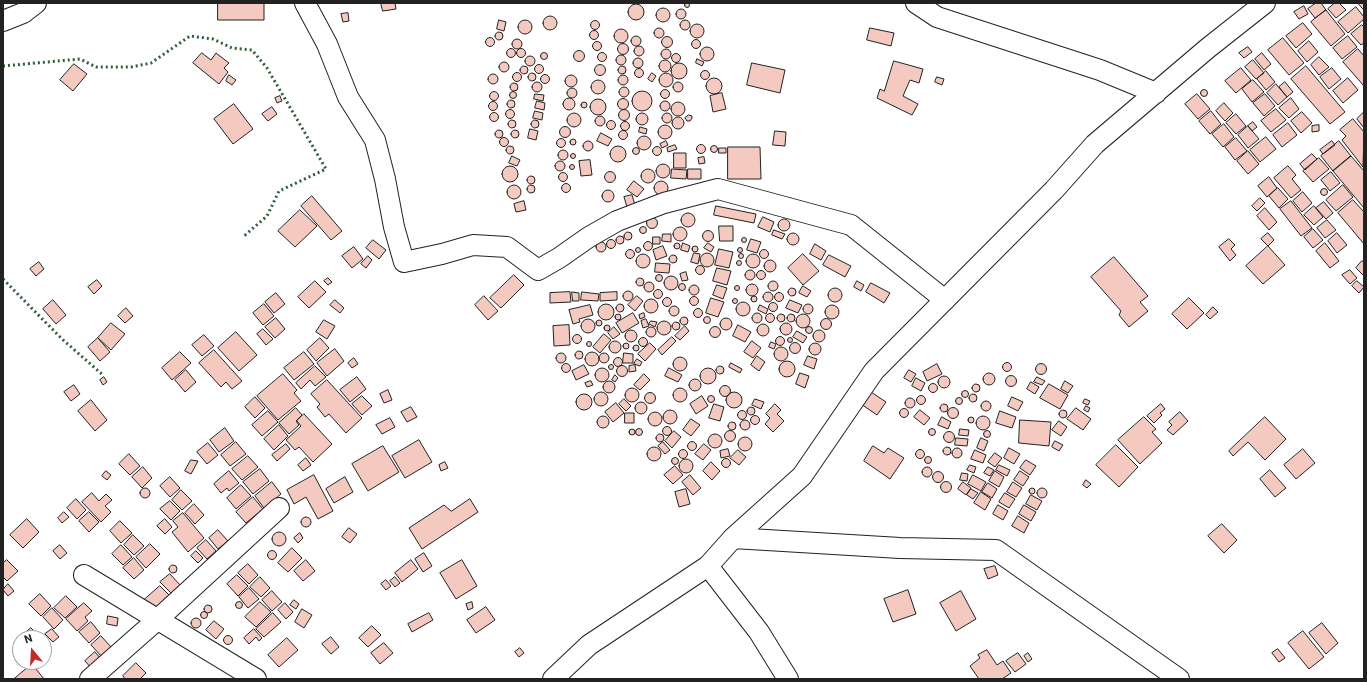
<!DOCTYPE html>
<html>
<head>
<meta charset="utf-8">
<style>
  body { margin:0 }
  #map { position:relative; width:1367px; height:682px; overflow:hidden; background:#fff; font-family:Roboto,sans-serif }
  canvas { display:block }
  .frame { position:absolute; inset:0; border:4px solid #222; pointer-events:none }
  .north { position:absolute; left:12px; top:630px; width:40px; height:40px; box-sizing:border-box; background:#fff; border:1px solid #a7a7a7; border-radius:50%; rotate:342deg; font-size:11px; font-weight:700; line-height:16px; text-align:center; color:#222 }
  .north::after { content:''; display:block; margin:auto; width:14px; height:18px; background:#c62828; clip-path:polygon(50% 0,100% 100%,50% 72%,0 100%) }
</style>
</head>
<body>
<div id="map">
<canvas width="1367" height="682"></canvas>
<div class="frame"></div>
<div class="north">N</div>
</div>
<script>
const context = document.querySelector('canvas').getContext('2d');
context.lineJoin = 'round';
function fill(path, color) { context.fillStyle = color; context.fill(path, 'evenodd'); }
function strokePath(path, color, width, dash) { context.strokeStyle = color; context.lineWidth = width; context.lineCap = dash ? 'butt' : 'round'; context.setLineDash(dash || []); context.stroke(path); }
const building = new Path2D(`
  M684.5 5a2.5 2.5 0 1 1 5 0a2.5 2.5 0 1 1-5 0Z
  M218,3H264V20H218Z
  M381,3H395L396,9L383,11Z
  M1316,3H1321L1326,10L1315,18L1308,9Z
  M1335,3H1339L1346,10L1336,18L1328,9Z
  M1358,3H1364V10Z
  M628 12a8 8 0 1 1 16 0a8 8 0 1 1-16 0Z
  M1304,6L1308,14L1299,19L1294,12Z
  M1356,7L1364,17V19L1348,33L1338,22Z
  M656 15a7 7 0 1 1 14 0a7 7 0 1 1-14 0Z
  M676 14a5 5 0 1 1 10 0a5 5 0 1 1-10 0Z
  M1326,10L1345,34L1331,46L1311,22Z
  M348,13L349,21L343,22L341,14Z
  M543 23a7 7 0 1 1 14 0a7 7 0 1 1-14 0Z
  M518 27a7 7 0 1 1 14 0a7 7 0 1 1-14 0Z
  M499,20L506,22L504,31L497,29Z
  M680 25a5 5 0 1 1 10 0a5 5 0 1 1-10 0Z
  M590.5 25a4.5 4.5 0 1 1 9 0a4.5 4.5 0 1 1-9 0Z
  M1303,23L1312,34L1296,48L1286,36Z
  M690 31a7 7 0 1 1 14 0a7 7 0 1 1-14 0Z
  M1362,25L1364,27V43L1361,45L1351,34Z
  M654 33a5 5 0 1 1 10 0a5 5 0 1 1-10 0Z
  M870,28L894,33L891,46L867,40Z
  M614 36a7 7 0 1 1 14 0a7 7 0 1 1-14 0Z
  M589.5 35a4.5 4.5 0 1 1 9 0a4.5 4.5 0 1 1-9 0Z
  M495 36a4 4 0 1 1 8 0a4 4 0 1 1-8 0Z
  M631 41a5 5 0 1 1 10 0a5 5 0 1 1-10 0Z
  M1348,36L1357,47L1342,59L1333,48Z
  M661.5 42a5.5 5.5 0 1 1 11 0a5.5 5.5 0 1 1-11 0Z
  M485.5 42a4.5 4.5 0 1 1 9 0a4.5 4.5 0 1 1-9 0Z
  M1283,38L1304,63L1289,75L1268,50Z
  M512 44a5 5 0 1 1 10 0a5 5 0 1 1-10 0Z
  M691.5 44a4.5 4.5 0 1 1 9 0a4.5 4.5 0 1 1-9 0Z
  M1309,41L1318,52L1307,62L1298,51Z
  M592.5 46a4.5 4.5 0 1 1 9 0a4.5 4.5 0 1 1-9 0Z
  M617.5 49a5.5 5.5 0 1 1 11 0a5.5 5.5 0 1 1-11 0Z
  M634 51a5 5 0 1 1 10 0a5 5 0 1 1-10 0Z
  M1248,47L1252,52L1244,58L1239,53Z
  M700 54a7 7 0 1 1 14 0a7 7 0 1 1-14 0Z
  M506.5 53a4.5 4.5 0 1 1 9 0a4.5 4.5 0 1 1-9 0Z
  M516.5 53a4.5 4.5 0 1 1 9 0a4.5 4.5 0 1 1-9 0Z
  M661 54a5 5 0 1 1 10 0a5 5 0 1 1-10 0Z
  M1358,49L1364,56V86L1343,62Z
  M573.5 56a5.5 5.5 0 1 1 11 0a5.5 5.5 0 1 1-11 0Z
  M597.5 57a4.5 4.5 0 1 1 9 0a4.5 4.5 0 1 1-9 0Z
  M540.5 56a3.5 3.5 0 1 1 7 0a3.5 3.5 0 1 1-7 0Z
  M202,53L211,60L216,53L229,63L224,68L228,72L219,84L193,63Z
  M1262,53L1271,64L1264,70L1255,59Z
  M671.5 58a4.5 4.5 0 1 1 9 0a4.5 4.5 0 1 1-9 0Z
  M616 60a5 5 0 1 1 10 0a5 5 0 1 1-10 0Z
  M525 61a5 5 0 1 1 10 0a5 5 0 1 1-10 0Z
  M1319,57L1329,67L1319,75L1311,65Z
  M633 63a5 5 0 1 1 10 0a5 5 0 1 1-10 0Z
  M697,59L704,62L702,66L696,63Z
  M1253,60L1264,73L1256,79L1245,67Z
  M659 66a6 6 0 1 1 12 0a6 6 0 1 1-12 0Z
  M894,61L923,69L919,83L910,80L903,96L918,104L912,115L877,98L880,89L884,91Z
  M499 67a5 5 0 1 1 10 0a5 5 0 1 1-10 0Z
  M752,63L785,70L780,93L747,85Z
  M671 71a8 8 0 1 1 16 0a8 8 0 1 1-16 0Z
  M74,64L87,74L73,91L60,80Z
  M594.5 70a5.5 5.5 0 1 1 11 0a5.5 5.5 0 1 1-11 0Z
  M534.5 69a4.5 4.5 0 1 1 9 0a4.5 4.5 0 1 1-9 0Z
  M1306,66L1345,112L1330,124L1291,79Z
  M618 70a4 4 0 1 1 8 0a4 4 0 1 1-8 0Z
  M520 70a4 4 0 1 1 8 0a4 4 0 1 1-8 0Z
  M1241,68L1251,80L1236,93L1225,81Z
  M1332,68L1341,79L1329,89L1320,77Z
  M634.5 73a4.5 4.5 0 1 1 9 0a4.5 4.5 0 1 1-9 0Z
  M700.5 75a4.5 4.5 0 1 1 9 0a4.5 4.5 0 1 1-9 0Z
  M1266,71L1275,82L1266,90L1257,79Z
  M512.5 77a4.5 4.5 0 1 1 9 0a4.5 4.5 0 1 1-9 0Z
  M659 80a7 7 0 1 1 14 0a7 7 0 1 1-14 0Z
  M528 77a4 4 0 1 1 8 0a4 4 0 1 1-8 0Z
  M652,73L656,76L652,82L648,79Z
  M488 79a5 5 0 1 1 10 0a5 5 0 1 1-10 0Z
  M540.5 79a4.5 4.5 0 1 1 9 0a4.5 4.5 0 1 1-9 0Z
  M618 80a5 5 0 1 1 10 0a5 5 0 1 1-10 0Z
  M229,75L236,80L232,85L226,81Z
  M565 81a6 6 0 1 1 12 0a6 6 0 1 1-12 0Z
  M937,77L944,79L942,85L935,82Z
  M1348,78L1358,90L1343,103L1333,91Z
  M706 86a8 8 0 1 1 16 0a8 8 0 1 1-16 0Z
  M1253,80L1264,92L1252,102L1242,89Z
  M591 87a7 7 0 1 1 14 0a7 7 0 1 1-14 0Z
  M673 87a5 5 0 1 1 10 0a5 5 0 1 1-10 0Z
  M1285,82L1293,92L1287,97L1279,87Z
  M532 87a5 5 0 1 1 10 0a5 5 0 1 1-10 0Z
  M510 87a4 4 0 1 1 8 0a4 4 0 1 1-8 0Z
  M1276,84L1287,97L1278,105L1267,93Z
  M619 92a5 5 0 1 1 10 0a5 5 0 1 1-10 0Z
  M567 93a5 5 0 1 1 10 0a5 5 0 1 1-10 0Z
  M660.5 94a4.5 4.5 0 1 1 9 0a4.5 4.5 0 1 1-9 0Z
  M1200.5 93a3.5 3.5 0 1 1 7 0a3.5 3.5 0 1 1-7 0Z
  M632 101a10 10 0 1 1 20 0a10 10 0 1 1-20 0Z
  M509.5 95a3.5 3.5 0 1 1 7 0a3.5 3.5 0 1 1-7 0Z
  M489.5 96a4.5 4.5 0 1 1 9 0a4.5 4.5 0 1 1-9 0Z
  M722,93L726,109L713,112L710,96Z
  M535,94L544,95L543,101L534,99Z
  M1197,94L1210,109L1198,119L1185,104Z
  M1265,94L1275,106L1264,116L1253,103Z
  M280,96L282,101L277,103L275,98Z
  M1291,98L1299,109L1289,118L1279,108Z
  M563 104a6 6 0 1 1 12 0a6 6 0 1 1-12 0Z
  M617.5 104a5.5 5.5 0 1 1 11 0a5.5 5.5 0 1 1-11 0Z
  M590 107a8 8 0 1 1 16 0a8 8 0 1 1-16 0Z
  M507 104a4 4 0 1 1 8 0a4 4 0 1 1-8 0Z
  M660 106a5 5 0 1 1 10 0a5 5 0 1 1-10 0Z
  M537,101L545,103L544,110L535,108Z
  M488.5 106a4.5 4.5 0 1 1 9 0a4.5 4.5 0 1 1-9 0Z
  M581 105a3 3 0 1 1 6 0a3 3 0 1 1-6 0Z
  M671 109a7 7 0 1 1 14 0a7 7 0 1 1-14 0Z
  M1224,103L1233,113L1225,121L1216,111Z
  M234,104L253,129L233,144L214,119Z
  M272,107L277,114L268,121L262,114Z
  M1276,109L1286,120L1271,132L1261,121Z
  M505.5 114a4.5 4.5 0 1 1 9 0a4.5 4.5 0 1 1-9 0Z
  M618.5 115a5.5 5.5 0 1 1 11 0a5.5 5.5 0 1 1-11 0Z
  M535,111L543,113L542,120L533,118Z
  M1211,111L1221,124L1210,134L1199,121Z
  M1302,112L1312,123L1301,133L1291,121Z
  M1364,112V128L1357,119Z
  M489.5 117a4.5 4.5 0 1 1 9 0a4.5 4.5 0 1 1-9 0Z
  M636 119a6 6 0 1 1 12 0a6 6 0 1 1-12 0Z
  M662 118a5 5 0 1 1 10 0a5 5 0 1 1-10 0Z
  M567 120a7 7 0 1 1 14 0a7 7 0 1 1-14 0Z
  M1236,114L1246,126L1236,134L1226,123Z
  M689,115L692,116V118L690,121H687L685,118Z
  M595 121a5 5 0 1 1 10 0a5 5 0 1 1-10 0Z
  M672 123a6 6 0 1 1 12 0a6 6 0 1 1-12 0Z
  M1353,119L1364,132L1363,167L1342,140L1346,136L1340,130Z
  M508 124a4 4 0 1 1 8 0a4 4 0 1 1-8 0Z
  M531 124a4 4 0 1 1 8 0a4 4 0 1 1-8 0Z
  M606.5 125a4.5 4.5 0 1 1 9 0a4.5 4.5 0 1 1-9 0Z
  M620.5 126a4.5 4.5 0 1 1 9 0a4.5 4.5 0 1 1-9 0Z
  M1253,122L1257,127L1252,131L1248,126Z
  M1288,123L1297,135L1282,147L1273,135Z
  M1224,124L1234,137L1223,147L1212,134Z
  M658 132a7 7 0 1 1 14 0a7 7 0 1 1-14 0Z
  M1319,125V131L1312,132V126Z
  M1248,126L1259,139L1248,148L1238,135Z
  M559.5 132a5.5 5.5 0 1 1 11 0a5.5 5.5 0 1 1-11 0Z
  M640,127L647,129L646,134L639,132Z
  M530,129L538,131L536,140L528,138Z
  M511 134a4 4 0 1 1 8 0a4 4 0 1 1-8 0Z
  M495 134a4 4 0 1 1 8 0a4 4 0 1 1-8 0Z
  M618.5 135a4.5 4.5 0 1 1 9 0a4.5 4.5 0 1 1-9 0Z
  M775,131L786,132L785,146L773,145Z
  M601,133L612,139L608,146L597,141Z
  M637 143a7 7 0 1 1 14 0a7 7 0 1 1-14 0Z
  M1266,137L1276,149L1260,162L1250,150Z
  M499.5 142a4.5 4.5 0 1 1 9 0a4.5 4.5 0 1 1-9 0Z
  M1236,138L1247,151L1235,160L1225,147Z
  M556.5 143a4.5 4.5 0 1 1 9 0a4.5 4.5 0 1 1-9 0Z
  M570 142a3 3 0 1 1 6 0a3 3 0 1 1-6 0Z
  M666,141L668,145L662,148L660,144Z
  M1332,141L1335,145L1323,154L1320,150Z
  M1339,141L1351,156L1333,171L1321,156Z
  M583 146a5 5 0 1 1 10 0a5 5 0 1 1-10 0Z
  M696.5 149a4.5 4.5 0 1 1 9 0a4.5 4.5 0 1 1-9 0Z
  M675,145L677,149L668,152L667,148Z
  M710.5 149a3.5 3.5 0 1 1 7 0a3.5 3.5 0 1 1-7 0Z
  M506 150a4 4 0 1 1 8 0a4 4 0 1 1-8 0Z
  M610 154a8 8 0 1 1 16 0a8 8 0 1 1-16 0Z
  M652.5 151a4.5 4.5 0 1 1 9 0a4.5 4.5 0 1 1-9 0Z
  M728,147H760L761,179H728Z
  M632.5 151a3.5 3.5 0 1 1 7 0a3.5 3.5 0 1 1-7 0Z
  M719,148H726V153H719Z
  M558 155a5 5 0 1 1 10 0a5 5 0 1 1-10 0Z
  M1248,151L1259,164L1248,174L1237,161Z
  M674,153H686V168H674Z
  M570.5 156a2.5 2.5 0 1 1 5 0a2.5 2.5 0 1 1-5 0Z
  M1312,154L1317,159L1305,170L1300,164Z
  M512,156L520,160L517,166L509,163Z
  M1351,156L1364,171V208L1333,171Z
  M704,157L705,163L699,164L698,158Z
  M1319,158L1329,169L1313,182L1303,171Z
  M590,160L592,175L581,176L579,161Z
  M555 166a5 5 0 1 1 10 0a5 5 0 1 1-10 0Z
  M569.5 167a2.5 2.5 0 1 1 5 0a2.5 2.5 0 1 1-5 0Z
  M656 171a7 7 0 1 1 14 0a7 7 0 1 1-14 0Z
  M1288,166L1296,175L1292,179L1301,190L1291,198L1274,178Z
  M502 174a8 8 0 1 1 16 0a8 8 0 1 1-16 0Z
  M672,169L687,170L686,179L671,178Z
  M688,169H701V179H688Z
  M641 176a7 7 0 1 1 14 0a7 7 0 1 1-14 0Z
  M604.5 177a5.5 5.5 0 1 1 11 0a5.5 5.5 0 1 1-11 0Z
  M1331,172L1340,183L1330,191L1321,180Z
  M558.5 177a4.5 4.5 0 1 1 9 0a4.5 4.5 0 1 1-9 0Z
  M527 180a4 4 0 1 1 8 0a4 4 0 1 1-8 0Z
  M1269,177L1277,188L1267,197L1258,186Z
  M654 188a7 7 0 1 1 14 0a7 7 0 1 1-14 0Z
  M634,181L644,189L637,197L627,190Z
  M561.5 188a4.5 4.5 0 1 1 9 0a4.5 4.5 0 1 1-9 0Z
  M507 192a7 7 0 1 1 14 0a7 7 0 1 1-14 0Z
  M1343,185L1353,197L1336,211L1326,200Z
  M527 189a4 4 0 1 1 8 0a4 4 0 1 1-8 0Z
  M1278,188L1288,199L1279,208L1269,196Z
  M1320.5 192a3.5 3.5 0 1 1 7 0a3.5 3.5 0 1 1-7 0Z
  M602 196a6 6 0 1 1 12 0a6 6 0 1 1-12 0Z
  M1303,192L1312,203L1302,212L1293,201Z
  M632,195L635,205L627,207L624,197Z
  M312,196L342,231L331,240L301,206Z
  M1260,198L1265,203L1257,211L1252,206Z
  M1353,200L1364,212V244L1338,213Z
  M524,201L526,210L516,212L514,204Z
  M1291,201L1312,228L1301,236L1280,209Z
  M1324,202L1333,213L1326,219L1316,208Z
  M716,206L756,214L754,223L714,215Z
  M1314,206L1323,217L1314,225L1304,215Z
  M1265,208L1277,222L1269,230L1257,216Z
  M300,210L317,226L295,247L278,231Z
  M681 220a7 7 0 1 1 14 0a7 7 0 1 1-14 0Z
  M763,217L774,222L770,232L758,227Z
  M646.5 223a5.5 5.5 0 1 1 11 0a5.5 5.5 0 1 1-11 0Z
  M778 225a6 6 0 1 1 12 0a6 6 0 1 1-12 0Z
  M1327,220L1336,230L1325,238L1317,228Z
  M719,226H733V241H720Z
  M639.5 230a3.5 3.5 0 1 1 7 0a3.5 3.5 0 1 1-7 0Z
  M673 234a7 7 0 1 1 14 0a7 7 0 1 1-14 0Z
  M1313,229L1323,240L1313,248L1304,237Z
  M774,230L785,234L782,239L772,235Z
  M702.5 236a5.5 5.5 0 1 1 11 0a5.5 5.5 0 1 1-11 0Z
  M624 236a4 4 0 1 1 8 0a4 4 0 1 1-8 0Z
  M787 239a6 6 0 1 1 12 0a6 6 0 1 1-12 0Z
  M1268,233L1274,240L1268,246L1261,239Z
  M1337,233L1347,245L1337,253L1328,241Z
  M663,234H671V242L662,241Z
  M616 240a4 4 0 1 1 8 0a4 4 0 1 1-8 0Z
  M653,237H660V244H653Z
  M741.5 240a2.5 2.5 0 1 1 5 0a2.5 2.5 0 1 1-5 0Z
  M751,239L761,242L757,253L747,250Z
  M1229,239L1235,245L1231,249L1236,255L1230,261L1219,247Z
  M606.5 244a4.5 4.5 0 1 1 9 0a4.5 4.5 0 1 1-9 0Z
  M373,240L386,250L379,259L366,248Z
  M643.5 246a4.5 4.5 0 1 1 9 0a4.5 4.5 0 1 1-9 0Z
  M596 247a5 5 0 1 1 10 0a5 5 0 1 1-10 0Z
  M683,243L690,246L688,252L681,250Z
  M708,243L714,247L711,252L704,248Z
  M1325,243L1339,261L1330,268L1316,251Z
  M674 246a3 3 0 1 1 6 0a3 3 0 1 1-6 0Z
  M815,244L826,251L821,260L810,254Z
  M663,246L667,256L656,260L653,250Z
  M1268,246L1285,265L1263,284L1246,266Z
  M692 249a3 3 0 1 1 6 0a3 3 0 1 1-6 0Z
  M354,247L363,259L352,268L342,256Z
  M635.5 250a2.5 2.5 0 1 1 5 0a2.5 2.5 0 1 1-5 0Z
  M737.5 250a2.5 2.5 0 1 1 5 0a2.5 2.5 0 1 1-5 0Z
  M719,249L733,252L729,268L715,265Z
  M625.5 254a4.5 4.5 0 1 1 9 0a4.5 4.5 0 1 1-9 0Z
  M759.5 254a4.5 4.5 0 1 1 9 0a4.5 4.5 0 1 1-9 0Z
  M694,253L700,254L698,264L691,262Z
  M700 260a7 7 0 1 1 14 0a7 7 0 1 1-14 0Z
  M738.5 256a2.5 2.5 0 1 1 5 0a2.5 2.5 0 1 1-5 0Z
  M636 261a7 7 0 1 1 14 0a7 7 0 1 1-14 0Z
  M803,254L819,271L803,285L788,268Z
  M746 261a7 7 0 1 1 14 0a7 7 0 1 1-14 0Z
  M669 259a4 4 0 1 1 8 0a4 4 0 1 1-8 0Z
  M829,255L851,266L845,277L823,265Z
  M368,256L372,260L366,268L361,264Z
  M1114,257L1148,296L1140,302L1148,311L1129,327L1119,315L1121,311L1091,277Z
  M764 266a6 6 0 1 1 12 0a6 6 0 1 1-12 0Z
  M736.5 263a2.5 2.5 0 1 1 5 0a2.5 2.5 0 1 1-5 0Z
  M1362,261L1364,262V276L1356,268Z
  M39,262L44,269L36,276L30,269Z
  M656,263L670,264L669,273L655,272Z
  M695.5 270a4.5 4.5 0 1 1 9 0a4.5 4.5 0 1 1-9 0Z
  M717,268L731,271L727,285L713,281Z
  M1350,270L1357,278L1350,284L1342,275Z
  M745 275a5 5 0 1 1 10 0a5 5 0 1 1-10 0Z
  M756.5 275a4.5 4.5 0 1 1 9 0a4.5 4.5 0 1 1-9 0Z
  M686,272L688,280L682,281L680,274Z
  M655.5 278a3.5 3.5 0 1 1 7 0a3.5 3.5 0 1 1-7 0Z
  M514,275L524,285L501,308L490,298Z
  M664 283a7 7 0 1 1 14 0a7 7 0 1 1-14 0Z
  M636 282a4 4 0 1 1 8 0a4 4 0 1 1-8 0Z
  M328,278L332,282L328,285L324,281Z
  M97,280L102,286L94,294L88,287Z
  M315,281L326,292L309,308L298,297Z
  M857,281L864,285L861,291L854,287Z
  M1357,281L1364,287L1359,293L1352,286Z
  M768 286a5 5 0 1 1 10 0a5 5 0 1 1-10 0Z
  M644 287a5 5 0 1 1 10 0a5 5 0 1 1-10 0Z
  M871,283L890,293L884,303L866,292Z
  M678.5 287a3.5 3.5 0 1 1 7 0a3.5 3.5 0 1 1-7 0Z
  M746 290a6 6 0 1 1 12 0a6 6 0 1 1-12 0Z
  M717,285L727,288L723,299L713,295Z
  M689 290a5 5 0 1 1 10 0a5 5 0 1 1-10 0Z
  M734.5 288a2.5 2.5 0 1 1 5 0a2.5 2.5 0 1 1-5 0Z
  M803,286L811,291L807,297L799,293Z
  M788 292a4 4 0 1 1 8 0a4 4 0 1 1-8 0Z
  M828 295a7 7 0 1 1 14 0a7 7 0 1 1-14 0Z
  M653.5 294a4.5 4.5 0 1 1 9 0a4.5 4.5 0 1 1-9 0Z
  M623 296a5 5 0 1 1 10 0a5 5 0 1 1-10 0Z
  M763 297a5 5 0 1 1 10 0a5 5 0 1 1-10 0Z
  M570,292L571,302L550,303V293Z
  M572,292L579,293V301H573Z
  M582,292L599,294L598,301L581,300Z
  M617,292V300L600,301V293Z
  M774.5 297a4.5 4.5 0 1 1 9 0a4.5 4.5 0 1 1-9 0Z
  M276,293L285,304L274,313L265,302Z
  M751 299a3 3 0 1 1 6 0a3 3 0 1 1-6 0Z
  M484,296L498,311L488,320L475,305Z
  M637,296L643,301L635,311L628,305Z
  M689.5 301a4.5 4.5 0 1 1 9 0a4.5 4.5 0 1 1-9 0Z
  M662.5 302a4.5 4.5 0 1 1 9 0a4.5 4.5 0 1 1-9 0Z
  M711,298L724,302L718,317L706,313Z
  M1189,298L1204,313L1187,329L1172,314Z
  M732.5 301a2.5 2.5 0 1 1 5 0a2.5 2.5 0 1 1-5 0Z
  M644 306a7 7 0 1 1 14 0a7 7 0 1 1-14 0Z
  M53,300L66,315L56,324L43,309Z
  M335,300L344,308L340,313L330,305Z
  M790,300L802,305L798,313L786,308Z
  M736 309a7 7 0 1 1 14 0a7 7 0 1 1-14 0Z
  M768.5 307a4.5 4.5 0 1 1 9 0a4.5 4.5 0 1 1-9 0Z
  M803 309a5 5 0 1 1 10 0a5 5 0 1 1-10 0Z
  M616 308a4 4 0 1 1 8 0a4 4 0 1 1-8 0Z
  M264,304L274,316L263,325L253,313Z
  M598 312a8 8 0 1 1 16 0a8 8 0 1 1-16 0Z
  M825 312a7 7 0 1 1 14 0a7 7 0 1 1-14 0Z
  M590,305L593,315L579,319L580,322L573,324L569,310Z
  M760,305L768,309L766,314L758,310Z
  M669 311a5 5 0 1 1 10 0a5 5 0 1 1-10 0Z
  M1213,307L1218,312L1210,319L1206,315Z
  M126,308L133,316L125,323L118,316Z
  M693.5 313a4.5 4.5 0 1 1 9 0a4.5 4.5 0 1 1-9 0Z
  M752 318a5 5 0 1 1 10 0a5 5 0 1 1-10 0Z
  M633,313L639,323L622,333L616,323Z
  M644,313L645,317L640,319L639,315Z
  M765.5 318a4.5 4.5 0 1 1 9 0a4.5 4.5 0 1 1-9 0Z
  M787 318a4 4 0 1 1 8 0a4 4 0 1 1-8 0Z
  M615 317a3 3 0 1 1 6 0a3 3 0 1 1-6 0Z
  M777 318a4 4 0 1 1 8 0a4 4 0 1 1-8 0Z
  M796 321a7 7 0 1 1 14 0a7 7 0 1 1-14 0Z
  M703.5 320a3.5 3.5 0 1 1 7 0a3.5 3.5 0 1 1-7 0Z
  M680 321a4 4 0 1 1 8 0a4 4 0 1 1-8 0Z
  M276,318L285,329L275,338L265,327Z
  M720 324a6 6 0 1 1 12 0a6 6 0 1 1-12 0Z
  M820.5 324a5.5 5.5 0 1 1 11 0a5.5 5.5 0 1 1-11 0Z
  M581 326a7 7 0 1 1 14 0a7 7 0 1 1-14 0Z
  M646,319L649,326L643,328L641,321Z
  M596 323a3 3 0 1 1 6 0a3 3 0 1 1-6 0Z
  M324,320L335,326L327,339L316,332Z
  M651,321L657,322L655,327L649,324Z
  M657 328a7 7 0 1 1 14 0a7 7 0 1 1-14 0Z
  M672 326a4 4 0 1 1 8 0a4 4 0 1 1-8 0Z
  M111,323L125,334L111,350L98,338Z
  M780 329a6 6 0 1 1 12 0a6 6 0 1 1-12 0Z
  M757 330a6 6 0 1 1 12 0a6 6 0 1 1-12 0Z
  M569,325L570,345L554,346L553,326Z
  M738,325L751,332L745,342L733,336Z
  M604 328a3 3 0 1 1 6 0a3 3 0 1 1-6 0Z
  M685,326L689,331L680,340L675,336Z
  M805.5 330a3.5 3.5 0 1 1 7 0a3.5 3.5 0 1 1-7 0Z
  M709.5 332a5.5 5.5 0 1 1 11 0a5.5 5.5 0 1 1-11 0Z
  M646 332a5 5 0 1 1 10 0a5 5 0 1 1-10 0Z
  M614,327L620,334L613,339L608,333Z
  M263,329L273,339L266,345L257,334Z
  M813 336a6 6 0 1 1 12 0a6 6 0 1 1-12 0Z
  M625 336a6 6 0 1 1 12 0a6 6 0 1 1-12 0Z
  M797,331L807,337L803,343L793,337Z
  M236,332L257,355L239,371L218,348Z
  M604,334L611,340L600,353L593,347Z
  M572.5 339a4.5 4.5 0 1 1 9 0a4.5 4.5 0 1 1-9 0Z
  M204,335L214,346L202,356L192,345Z
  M775.5 341a4.5 4.5 0 1 1 9 0a4.5 4.5 0 1 1-9 0Z
  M672,337L676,341L662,355L658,350Z
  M787.5 340a2.5 2.5 0 1 1 5 0a2.5 2.5 0 1 1-5 0Z
  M638.5 342a4.5 4.5 0 1 1 9 0a4.5 4.5 0 1 1-9 0Z
  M98,338L110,352L100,361L88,347Z
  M320,338L329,348L316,361L307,350Z
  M609 347a6 6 0 1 1 12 0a6 6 0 1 1-12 0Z
  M752,341L761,348L753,358L744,352Z
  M586.5 344a2.5 2.5 0 1 1 5 0a2.5 2.5 0 1 1-5 0Z
  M771,342L776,344L774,349L769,347Z
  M789.5 348a5.5 5.5 0 1 1 11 0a5.5 5.5 0 1 1-11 0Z
  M809 349a6 6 0 1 1 12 0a6 6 0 1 1-12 0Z
  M650,343L656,349L645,361L638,354Z
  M623 346a3 3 0 1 1 6 0a3 3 0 1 1-6 0Z
  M633 348a3 3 0 1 1 6 0a3 3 0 1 1-6 0Z
  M774 354a7 7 0 1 1 14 0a7 7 0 1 1-14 0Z
  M335,349L344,361L327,376L317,363Z
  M214,350L242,381L232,389L226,382L221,387L199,363Z
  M575 355a4 4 0 1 1 8 0a4 4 0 1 1-8 0Z
  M585 359a7 7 0 1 1 14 0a7 7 0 1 1-14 0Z
  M180,352L191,363L172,380L162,368Z
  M304,352L314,364L294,380L284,368Z
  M599 358a5 5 0 1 1 10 0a5 5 0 1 1-10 0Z
  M624,353L633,354V363H623Z
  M556 358a5 5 0 1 1 10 0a5 5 0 1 1-10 0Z
  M757,356L765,362L759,371L751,365Z
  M808,356L817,359L814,369L804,365Z
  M673 364a7 7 0 1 1 14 0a7 7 0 1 1-14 0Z
  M613.5 362a4.5 4.5 0 1 1 9 0a4.5 4.5 0 1 1-9 0Z
  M354,358L358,364L352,368L348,363Z
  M637,359L642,362L640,366L634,364Z
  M779 369a8 8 0 1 1 16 0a8 8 0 1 1-16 0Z
  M1002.5 367a4.5 4.5 0 1 1 9 0a4.5 4.5 0 1 1-9 0Z
  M731,363L742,369L740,373L729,367Z
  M1035.5 369a5.5 5.5 0 1 1 11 0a5.5 5.5 0 1 1-11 0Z
  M561.5 368a4.5 4.5 0 1 1 9 0a4.5 4.5 0 1 1-9 0Z
  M937,364L942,374L927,381L923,372Z
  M608.5 367a2.5 2.5 0 1 1 5 0a2.5 2.5 0 1 1-5 0Z
  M584,365L589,374L576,380L572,371Z
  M635,365L636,371L629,372V366Z
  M616.5 371a5.5 5.5 0 1 1 11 0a5.5 5.5 0 1 1-11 0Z
  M315,366L326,377L315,386L310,380L301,389L296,383Z
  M716 370a4 4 0 1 1 8 0a4 4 0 1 1-8 0Z
  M669,368L682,375L678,382L665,376Z
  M595 375a7 7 0 1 1 14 0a7 7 0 1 1-14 0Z
  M700 376a8 8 0 1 1 16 0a8 8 0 1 1-16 0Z
  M186,370L196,382L185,392L175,380Z
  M909,370L916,374L911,382L904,378Z
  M983 379a6 6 0 1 1 12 0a6 6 0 1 1-12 0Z
  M800,373L809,376L805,388L796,384Z
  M283,374L297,390L294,393L301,401L278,420L257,396Z
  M644,374L650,380L640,390L634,385Z
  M615,375L618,378L615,382L612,380Z
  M1005.5 381a5.5 5.5 0 1 1 11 0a5.5 5.5 0 1 1-11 0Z
  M938 382a6 6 0 1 1 12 0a6 6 0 1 1-12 0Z
  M104,377L107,382L103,385L100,380Z
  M357,377L366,389L350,402L340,390Z
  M1037,377L1045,381L1042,385L1034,382Z
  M916,378L925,383L921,391L912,386Z
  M689 385a6 6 0 1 1 12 0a6 6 0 1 1-12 0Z
  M327,380L362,418L346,433L329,414L325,417L317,407L320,404L311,394Z
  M591,381L593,385L587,387L585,383Z
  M1065,381L1073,386L1068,393L1061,389Z
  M603 387a6 6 0 1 1 12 0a6 6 0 1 1-12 0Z
  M1031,382L1039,387L1035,394L1027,389Z
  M928.5 388a4.5 4.5 0 1 1 9 0a4.5 4.5 0 1 1-9 0Z
  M1049,384L1068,395L1060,409L1040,398Z
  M972 388a4 4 0 1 1 8 0a4 4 0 1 1-8 0Z
  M74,385L80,394L71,401L64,392Z
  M719.5 391a5.5 5.5 0 1 1 11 0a5.5 5.5 0 1 1-11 0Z
  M673 395a7 7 0 1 1 14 0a7 7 0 1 1-14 0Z
  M625 395a7 7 0 1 1 14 0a7 7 0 1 1-14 0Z
  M388,390L392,400L384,403L380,394Z
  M961.5 394a3.5 3.5 0 1 1 7 0a3.5 3.5 0 1 1-7 0Z
  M871,392L886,402L877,415L861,404Z
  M594 399a7 7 0 1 1 14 0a7 7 0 1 1-14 0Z
  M726 400a8 8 0 1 1 16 0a8 8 0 1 1-16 0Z
  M644.5 398a5.5 5.5 0 1 1 11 0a5.5 5.5 0 1 1-11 0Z
  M576 402a8 8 0 1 1 16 0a8 8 0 1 1-16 0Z
  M969 398a4 4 0 1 1 8 0a4 4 0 1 1-8 0Z
  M707.5 399a3.5 3.5 0 1 1 7 0a3.5 3.5 0 1 1-7 0Z
  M916.5 400a4.5 4.5 0 1 1 9 0a4.5 4.5 0 1 1-9 0Z
  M362,396L372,406L362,415L352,404Z
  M702,396L708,406L696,414L690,404Z
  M255,397L265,408L255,418L245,407Z
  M1012,397L1023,402L1018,411L1008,406Z
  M955.5 401a3.5 3.5 0 1 1 7 0a3.5 3.5 0 1 1-7 0Z
  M905 403a5 5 0 1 1 10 0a5 5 0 1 1-10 0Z
  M624,399L631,406L626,411L619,404Z
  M755,399L764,402L761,409L752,405Z
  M1085,399L1090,401L1088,405L1083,403Z
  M91,400L107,420L95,431L78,411Z
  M981 406a5 5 0 1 1 10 0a5 5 0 1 1-10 0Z
  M635 408a6 6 0 1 1 12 0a6 6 0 1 1-12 0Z
  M616,403L624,413L613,422L605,412Z
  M714,404L724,407L720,421L709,418Z
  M775,404L781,410L777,414L784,421L773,432L765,424L770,418L766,414Z
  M1161,404L1165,409L1160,413L1162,415L1154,423L1147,416Z
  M940 408a4 4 0 1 1 8 0a4 4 0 1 1-8 0Z
  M1086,406L1090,408L1088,412L1084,410Z
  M411,407L417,417L407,422L401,412Z
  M747 411a4 4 0 1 1 8 0a4 4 0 1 1-8 0Z
  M947.5 413a5.5 5.5 0 1 1 11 0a5.5 5.5 0 1 1-11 0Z
  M296,408L302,415L296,421L299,425L289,434L279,423Z
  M1076,408L1091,419L1083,430L1067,419Z
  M899.5 413a4.5 4.5 0 1 1 9 0a4.5 4.5 0 1 1-9 0Z
  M1059 414a4 4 0 1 1 8 0a4 4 0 1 1-8 0Z
  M920,410L930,418L924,425L914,417Z
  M663 417a7 7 0 1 1 14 0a7 7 0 1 1-14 0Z
  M737.5 415a4.5 4.5 0 1 1 9 0a4.5 4.5 0 1 1-9 0Z
  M268,411L278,422L262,436L252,425Z
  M1000,411L1016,417L1012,428L996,423Z
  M648 419a7 7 0 1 1 14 0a7 7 0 1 1-14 0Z
  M1180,412L1188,421L1173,435L1167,430L1172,425L1169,422Z
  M625,413H634V423H625Z
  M304,414L332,444L313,462L299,447L295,450L286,440L301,426L297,421Z
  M750.5 420a4.5 4.5 0 1 1 9 0a4.5 4.5 0 1 1-9 0Z
  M597 422a6 6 0 1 1 12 0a6 6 0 1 1-12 0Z
  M976 423a7 7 0 1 1 14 0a7 7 0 1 1-14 0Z
  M942,417L951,422L948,429L938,425Z
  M1144,417L1156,429L1152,432L1162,443L1140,464L1118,440Z
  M1265,417L1286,439L1265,460L1248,442L1233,456L1229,451Z
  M968 420a3 3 0 1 1 6 0a3 3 0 1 1-6 0Z
  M390,418L395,427L382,434L376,425Z
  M691,419L700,425L691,436L683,430Z
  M740 425a5 5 0 1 1 10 0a5 5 0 1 1-10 0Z
  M1020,420L1051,422L1049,446L1019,443Z
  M1059,421L1067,427L1061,436L1052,430Z
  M728 426a4 4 0 1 1 8 0a4 4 0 1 1-8 0Z
  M279,425L288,436L274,450L264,439Z
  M662.5 431a4.5 4.5 0 1 1 9 0a4.5 4.5 0 1 1-9 0Z
  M225,428L234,441L219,452L210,440Z
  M928.5 432a3.5 3.5 0 1 1 7 0a3.5 3.5 0 1 1-7 0Z
  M635.5 432a3.5 3.5 0 1 1 7 0a3.5 3.5 0 1 1-7 0Z
  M960,429L969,430L968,436L959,435Z
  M629 432a3 3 0 1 1 6 0a3 3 0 1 1-6 0Z
  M983.5 434a3.5 3.5 0 1 1 7 0a3.5 3.5 0 1 1-7 0Z
  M724.5 436a5.5 5.5 0 1 1 11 0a5.5 5.5 0 1 1-11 0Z
  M674,431L681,437L672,448L665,441Z
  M943.5 437a5.5 5.5 0 1 1 11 0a5.5 5.5 0 1 1-11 0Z
  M708 441a7 7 0 1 1 14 0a7 7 0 1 1-14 0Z
  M656 438a4 4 0 1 1 8 0a4 4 0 1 1-8 0Z
  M738 444a7 7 0 1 1 14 0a7 7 0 1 1-14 0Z
  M956,438L968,439L967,446L955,445Z
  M981,438L988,441L984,451L977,448Z
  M419,440L432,462L405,478L392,456Z
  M1055,441L1063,445L1059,451L1052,447Z
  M687.5 446a4.5 4.5 0 1 1 9 0a4.5 4.5 0 1 1-9 0Z
  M236,442L246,454L230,466L221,455Z
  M663,442L670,450L665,454L658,446Z
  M208,443L218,455L207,464L197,452Z
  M286,444L290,449L277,461L272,455Z
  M704,444L711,450L703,460L695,454Z
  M1116,445L1138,467L1119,487L1096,465Z
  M383,446L399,472L368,491L352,464Z
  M873,446L884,453L888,448L904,458L890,479L864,461Z
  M647 454a7 7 0 1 1 14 0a7 7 0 1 1-14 0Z
  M943 451a4 4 0 1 1 8 0a4 4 0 1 1-8 0Z
  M952 453a5 5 0 1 1 10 0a5 5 0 1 1-10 0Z
  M1009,448L1020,454L1014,464L1004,458Z
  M728,449L730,456L721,458L720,451Z
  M1303,449L1315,463L1296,479L1284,465Z
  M915.5 454a4.5 4.5 0 1 1 9 0a4.5 4.5 0 1 1-9 0Z
  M678.5 454a4.5 4.5 0 1 1 9 0a4.5 4.5 0 1 1-9 0Z
  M738,450L746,457L739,465L730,458Z
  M975,450L986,455L983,463L971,459Z
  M995,453L1002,458L995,467L988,462Z
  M129,454L140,466L130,475L119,464Z
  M248,456L258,467L242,480L232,469Z
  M924.5 460a3.5 3.5 0 1 1 7 0a3.5 3.5 0 1 1-7 0Z
  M671.5 461a3.5 3.5 0 1 1 7 0a3.5 3.5 0 1 1-7 0Z
  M306,458L311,465L303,471L298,465Z
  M721.5 463a4.5 4.5 0 1 1 9 0a4.5 4.5 0 1 1-9 0Z
  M679 466a7 7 0 1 1 14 0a7 7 0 1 1-14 0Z
  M191,460L198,461L191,474L185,471Z
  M1026,460L1036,466L1030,475L1020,468Z
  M445,462L448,468L441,471L439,465Z
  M711,462L720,471L712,480L703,471Z
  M970,465L976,467L974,473L967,470Z
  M999,465L1010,470L1007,476L996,470Z
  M675,466L683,475L673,484L664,475Z
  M143,467L152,478L142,488L132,477Z
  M988,467L994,470L990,476L984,473Z
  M922 472a5 5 0 1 1 10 0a5 5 0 1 1-10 0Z
  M260,469L269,481L253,494L243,482Z
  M1270,470L1286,488L1275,497L1260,479Z
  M106,471L111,475L107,480L102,476Z
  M229,471L239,483L229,491L227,488L221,493L214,484Z
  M995,471L1004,477L999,487L989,481Z
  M1020,471L1029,477L1023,486L1014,480Z
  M932.5 477a5.5 5.5 0 1 1 11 0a5.5 5.5 0 1 1-11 0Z
  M962,473L968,474L967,481L960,480Z
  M314,475L333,511L318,519L306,497L294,504L287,490Z
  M690,475L701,488L693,495L682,482Z
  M973,475L986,482L981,491L968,484Z
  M170,477L180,488L170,497L160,486Z
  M345,477L353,492L334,503L326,489Z
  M1086,480L1091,484L1087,488L1083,485Z
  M940.5 487a5.5 5.5 0 1 1 11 0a5.5 5.5 0 1 1-11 0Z
  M272,482L281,494L264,508L255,496Z
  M963,482L971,488L966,495L958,489Z
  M1013,482L1022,488L1016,497L1007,492Z
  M988,483L997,489L992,498L982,492Z
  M241,485L251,496L236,509L227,498Z
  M1029 491a3 3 0 1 1 6 0a3 3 0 1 1-6 0Z
  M140 493a5 5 0 1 1 10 0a5 5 0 1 1-10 0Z
  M1037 493a5 5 0 1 1 10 0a5 5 0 1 1-10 0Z
  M686,489L690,504L679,507L675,492Z
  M971,489L978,493L973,499L967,495Z
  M181,490L192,501L182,510L172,500Z
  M981,492L991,499L985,510L974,503Z
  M92,493L99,501L106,494L112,500L105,506L111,512L101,522L82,502Z
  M1005,493L1015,499L1009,508L999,502Z
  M1031,495L1042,501L1037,510L1026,504Z
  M253,497L263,509L246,523L236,512Z
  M76,499L86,510L77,519L67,508Z
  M470,499L478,512L422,549L409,528L444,505L451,511Z
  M170,501L180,511L171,520L160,509Z
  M194,504L204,515L195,524L185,513Z
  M998,505L1008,511L1003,520L993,514Z
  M1024,505L1036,512L1031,521L1019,514Z
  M64,512L69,517L62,523L58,518Z
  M89,512L99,522L89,532L79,521Z
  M183,513L204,538L188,552L172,532L178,527L173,521Z
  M1018,516L1029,523L1024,533L1012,526Z
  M301 522a5 5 0 1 1 10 0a5 5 0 1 1-10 0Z
  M27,519L39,532L23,548L10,535Z
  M165,519L172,527L165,534L157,526Z
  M120,521L132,533L121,543L110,531Z
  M1222,524L1237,540L1224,553L1208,536Z
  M349,528L357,534L350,543L342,537Z
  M218,530L228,541L218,549L209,538Z
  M272 539a7 7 0 1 1 14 0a7 7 0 1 1-14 0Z
  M300,533L303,538L298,543L294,538Z
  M133,535L144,546L134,555L124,545Z
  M206,540L216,551L207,559L197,548Z
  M150,544L160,554L146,568L136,557Z
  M60,545L67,553L60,559L53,551Z
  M121,545L132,557L123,565L112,554Z
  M292,548L302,558L288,572L278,563Z
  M267.5 555a4.5 4.5 0 1 1 9 0a4.5 4.5 0 1 1-9 0Z
  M196,551L203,558L198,563L191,556Z
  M424,553L432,566L423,572L415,559Z
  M134,558L144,570L134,579L123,568Z
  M7,560L18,571L7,581L3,577V563Z
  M306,560L315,571L303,581L294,571Z
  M411,560L418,569L402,582L395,573Z
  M462,560L477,586L456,599L440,573Z
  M248,564L258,575L249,584L238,573Z
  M169 569a4 4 0 1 1 8 0a4 4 0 1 1-8 0Z
  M995,566L998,575L988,579L984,569Z
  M170,574L181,586L172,594L160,582Z
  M237,575L248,586L238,596L227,584Z
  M260,577L270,588L261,597L250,587Z
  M395,577L400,583L395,587L390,581Z
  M386,580L391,586L386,590L381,584Z
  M8,584L14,591L8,596L3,590Z
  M160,586L171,597L155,612L144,600Z
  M249,588L259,599L248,608L239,597Z
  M908,590L916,614L893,622L884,599Z
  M272,591L282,602L272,611L262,600Z
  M961,591L976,619L956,631L940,603Z
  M40,594L51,606L41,616L29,604Z
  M66,596L77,607L65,618L54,608Z
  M294,600L299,604L296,609L290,605Z
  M235.5 605a3.5 3.5 0 1 1 7 0a3.5 3.5 0 1 1-7 0Z
  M260,602L271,612L256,627L245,617Z
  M472,602L473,608L468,610L466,604Z
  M84,603L92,611L85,617L88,621L77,631L66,619Z
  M285,603L293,612L286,619L278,610Z
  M204 609a4 4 0 1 1 8 0a4 4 0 1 1-8 0Z
  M486,607L495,620L476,633L467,620Z
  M52,608L63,620L54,629L43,617Z
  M302,609L312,615L304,628L295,622Z
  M200.5 615a3.5 3.5 0 1 1 7 0a3.5 3.5 0 1 1-7 0Z
  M273,613L281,622L264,637L256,629Z
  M429,613L433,620L412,632L408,624Z
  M108,616L118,618L117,626L107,624Z
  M191 623a5 5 0 1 1 10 0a5 5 0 1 1-10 0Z
  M214,621L224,629L216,639L206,630Z
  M91,622L100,633L89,643L79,632Z
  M1322,623L1338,643L1326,654L1309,633Z
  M372,626L381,635L368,647L359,638Z
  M31,628L41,638H20V650L14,643Z
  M52,629L59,637L53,642L45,634Z
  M254,629L262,638L259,641L256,637L249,644L244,638Z
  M1303,631L1324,657L1309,669L1288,643Z
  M223.5 640a4.5 4.5 0 1 1 9 0a4.5 4.5 0 1 1-9 0Z
  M101,636L113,649L103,658L91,645Z
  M331,637L339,647L331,654L322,644Z
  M287,638L298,650L279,667L268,655Z
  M384,643L393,653L380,664L371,653Z
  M520,648L524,653L519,657L515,652Z
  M1278,649L1285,658L1279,662L1272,653Z
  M987,650L997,665L1003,661L1011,673L1002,679H979L970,666L980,658L978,655Z
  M95,652L102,660L92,669L85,661Z
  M1018,653L1026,664L1015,672L1006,661Z
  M1028,653L1032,659L1028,662L1024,656Z
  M136,663L146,673L140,679H125L123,676Z
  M32,664L44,679H14Z`);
fill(building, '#f3c9c0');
strokePath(building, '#222', 1);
const street = new Path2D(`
  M305,3L327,44L348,97L375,140L385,179L394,227L404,262L442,254L473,245L507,247L538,270L559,258L589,237L617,221L664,203L718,189L851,225L945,300
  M916,3L937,17L1100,70L1156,93
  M3,21L23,13L36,3
  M733,538L900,548L996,550L1179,679
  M708,566L759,632L788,679
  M84,575L256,679
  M90,679L157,620L279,508
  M553,679L589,645L708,566L733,538L802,476L874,371L1054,190L1095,144L1208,48L1265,3`);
strokePath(street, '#222', 22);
strokePath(street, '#fff', 20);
strokePath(new Path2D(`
  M3,66L80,59L96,67H131L151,63L190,36L213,39L232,48L252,50L267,68L326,169L279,191L267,216L243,237
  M3,279L62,339L103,375`), '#2f5e38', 3, [2, 3]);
</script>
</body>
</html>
